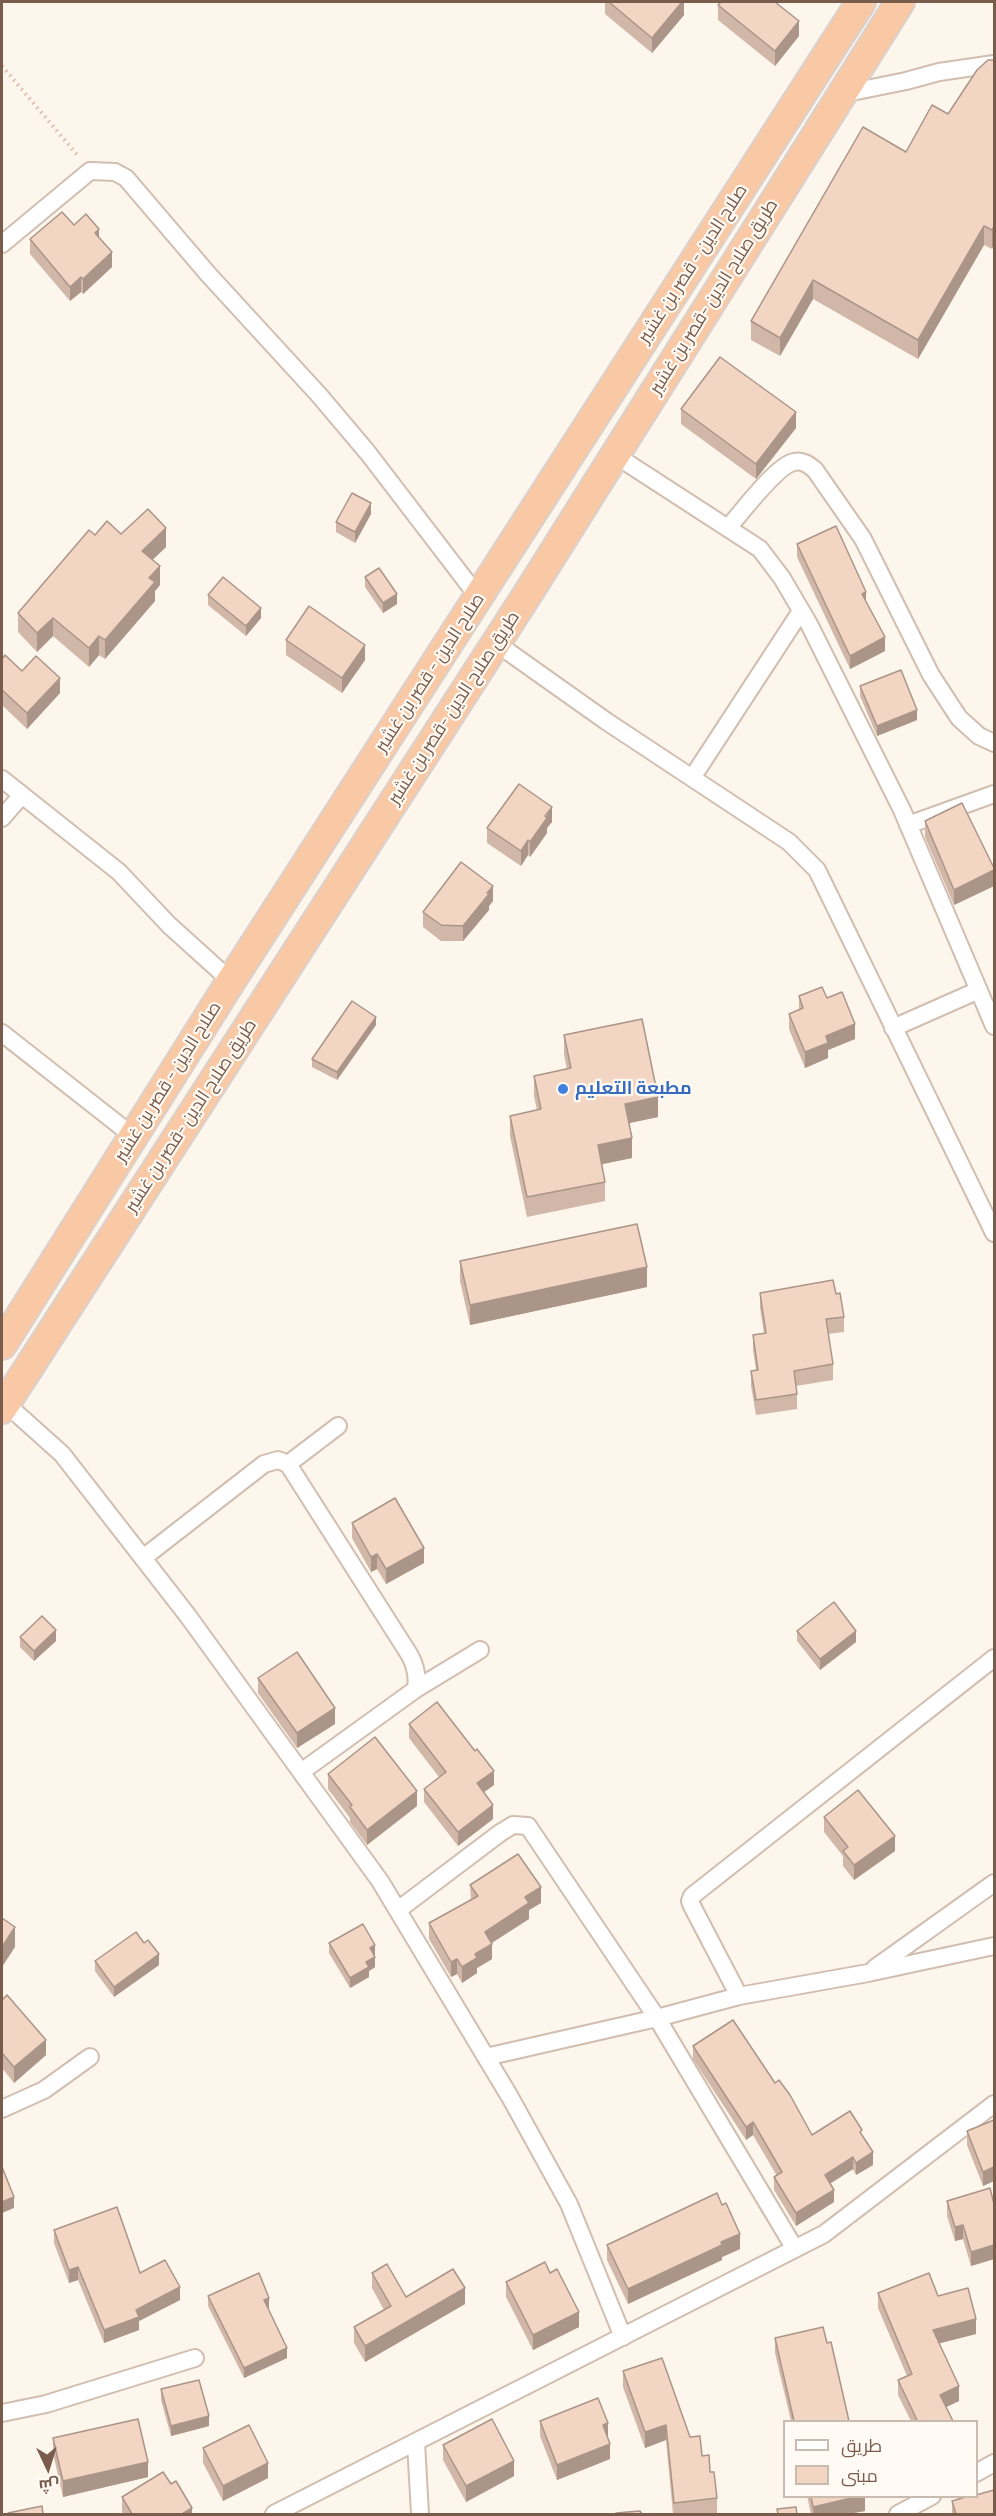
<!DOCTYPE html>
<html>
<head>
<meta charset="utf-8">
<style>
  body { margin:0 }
  #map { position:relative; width:996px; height:2516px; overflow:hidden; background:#fdf6ec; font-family:Manrope,Cairo,sans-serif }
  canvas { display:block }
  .frame { position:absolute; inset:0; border:3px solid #7a5c4d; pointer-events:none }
  .legend { position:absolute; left:783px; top:2420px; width:195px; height:78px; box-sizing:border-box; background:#fffaf3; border:2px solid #cabbb1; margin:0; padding:8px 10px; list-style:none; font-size:18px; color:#7a5c4d }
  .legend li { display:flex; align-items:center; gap:12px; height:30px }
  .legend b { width:30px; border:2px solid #cabbb1 }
  .north { position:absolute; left:18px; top:2438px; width:60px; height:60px; -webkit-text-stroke:4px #fffaf3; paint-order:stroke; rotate:176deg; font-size:16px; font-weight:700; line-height:24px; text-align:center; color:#7a5c4d }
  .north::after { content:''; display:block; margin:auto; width:21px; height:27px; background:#7a5c4d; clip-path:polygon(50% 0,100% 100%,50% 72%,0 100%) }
</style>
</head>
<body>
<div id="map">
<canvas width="996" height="2516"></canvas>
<div class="frame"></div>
<ul class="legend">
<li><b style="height:8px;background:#fff"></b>طريق</li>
<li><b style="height:16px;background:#f3d5c3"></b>مبنى</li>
</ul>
<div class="north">ش</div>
</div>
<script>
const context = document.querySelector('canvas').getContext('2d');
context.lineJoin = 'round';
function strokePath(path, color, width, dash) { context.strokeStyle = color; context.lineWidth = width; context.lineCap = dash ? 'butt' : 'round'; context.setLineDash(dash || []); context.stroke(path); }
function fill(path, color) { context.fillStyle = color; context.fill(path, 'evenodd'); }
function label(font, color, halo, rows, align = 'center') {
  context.font = font + ' Manrope,Cairo,sans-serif'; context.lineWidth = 4.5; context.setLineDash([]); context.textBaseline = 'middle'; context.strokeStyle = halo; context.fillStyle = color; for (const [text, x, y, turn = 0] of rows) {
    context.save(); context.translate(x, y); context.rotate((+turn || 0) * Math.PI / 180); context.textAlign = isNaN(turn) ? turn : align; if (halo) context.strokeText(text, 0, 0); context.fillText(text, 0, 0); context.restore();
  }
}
const minor = new Path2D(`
  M842,94L906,81L939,72L994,64
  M2,244L90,171L115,172L126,178L208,274L319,395L368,453L479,598
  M615,455L760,549L782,578L809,624L902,810L994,1026
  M728,528C741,513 777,465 794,462C803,460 809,465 815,470L863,539L931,675L959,718L979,736L994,743
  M496,643L606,721L789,842L817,870L994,1233
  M692,778L801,611
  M2,779L119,872L169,925L231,981
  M2,818L22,795
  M908,825L994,794
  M893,1028L979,990
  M2,1033L133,1136
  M5,1403L62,1454L188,1616L380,1881L510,2097L569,2204L623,2337
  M288,1464L338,1426
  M143,1558L264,1464L278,1460L288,1464L409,1654C416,1666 418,1676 416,1689L301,1772
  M416,1689L480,1650
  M398,1910L500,1833L513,1825L528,1826L657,2018L795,2249
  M875,1968L994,1883
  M739,1996L692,1906L690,1901L692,1896L994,1658
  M486,2057L657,2018L739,1996L868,1973L994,1946
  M2,2109L44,2090L90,2057
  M2,2413L46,2404L195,2358
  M416,2443L420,2514
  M976,2473L994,2463
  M274,2514L824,2234L994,2104
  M898,2514L932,2496`);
const trunk = new Path2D(`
  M2,1345L231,981L861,2
  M2,1409L527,595L900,2`);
strokePath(minor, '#d1beb0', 20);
strokePath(trunk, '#dad1cd', 32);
strokePath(new Path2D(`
  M2,66L79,157`), '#d9b8a5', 4, [1.5, 4.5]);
strokePath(minor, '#fff', 16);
strokePath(trunk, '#f9c8a4', 28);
fill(new Path2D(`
  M605,2H684V15L652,53L605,14Z
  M718,5L799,36L775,66L718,20Z
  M994,60L992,249L984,245L918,359L813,299L780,356L751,340V321L906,152L948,114Z
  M74,225L99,238L112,267L83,294L81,292L70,301L30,254V239Z
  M681,409L796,428L756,479L681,424Z
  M371,514L355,543L336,532V522Z
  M121,534L166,547L152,560L160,585L155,591V601L105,659L99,655L89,667L53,636L37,652L18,632V613L95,535Z
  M797,544L866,602L885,651L850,669L797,557Z
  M365,577L397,604L383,613L365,587Z
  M208,595L261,618L246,636L208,605Z
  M286,640L365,660L342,693L286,655Z
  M2,659L60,693L27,729L2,705Z
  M860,686L917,720L877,736L860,696Z
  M925,821L994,868V886L954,905L925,837Z
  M552,822L547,828V833L530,857L528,855L521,866L487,843V828Z
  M493,901L489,906V910L463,941H441L423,927V912Z
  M799,996L827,998L855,1039L828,1050V1058L805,1068L789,1029V1014L799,1010Z
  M376,1025L337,1080L312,1067V1059Z
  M564,1035L658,1117L629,1123L632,1158L602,1164L605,1182V1201L527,1217L510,1136V1116L537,1110L534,1096V1076L567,1069L564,1055Z
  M460,1261L647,1287L470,1325L460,1281Z
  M760,1293L836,1294L844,1317V1332L828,1334L833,1364V1380L796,1386L797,1394V1409L756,1415L751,1386V1371L756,1370L753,1350V1335L764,1333L760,1308Z
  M352,1523L424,1563L386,1584L377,1569L371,1572L352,1538Z
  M797,1631L856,1642L820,1670L797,1641Z
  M20,1637L56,1641L34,1661L20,1647Z
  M258,1678L335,1724L297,1748L258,1693Z
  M409,1724L494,1785L484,1792L493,1819L458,1846L424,1802V1789L439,1777L409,1738Z
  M328,1774L417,1806L367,1845L350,1822V1818L328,1789Z
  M824,1817L895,1851L854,1880L843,1866V1856L824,1832Z
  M470,1885L541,1903L529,1910V1919L492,1943V1959L477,1968V1973L462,1983L457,1974L451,1977L429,1939V1923L471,1900Z
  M329,1943L375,1955H374L375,1967L369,1971V1977L350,1988L329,1953Z
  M95,1961L159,1965L114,1997L95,1971Z
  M2,2000L46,2055L14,2083L2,2068Z
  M693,2046L775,2083L812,2135L862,2136L873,2165L856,2175L853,2169L830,2183L834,2202L796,2226L774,2190V2177L777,2176L753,2135L746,2140L693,2059Z
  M994,2103V2181L983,2186L967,2145V2131L994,2121L993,2118V2104Z
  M947,2201L994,2204V2259L971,2266L963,2239L955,2241L947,2216Z
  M54,2230L140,2273L180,2300L139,2321V2330L104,2343L78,2280L69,2283L54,2243Z
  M607,2245L740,2249L722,2257V2260L628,2304L607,2260Z
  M372,2273L406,2297L465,2304L365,2362L354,2343V2327L384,2310L372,2288Z
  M506,2282L579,2327L533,2350L506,2297Z
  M878,2293L938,2296L976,2334L939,2343L959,2401L946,2407L953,2421H911L898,2395V2380L907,2376L878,2308Z
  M208,2296L269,2308L268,2309L287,2358L244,2378L208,2306Z
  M775,2338L827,2343L849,2421H791L775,2353Z
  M623,2371L690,2437L702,2456L710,2472L717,2498V2514H673L666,2440L645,2448L623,2387Z
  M161,2389L209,2426L171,2436L161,2400Z
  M540,2421L608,2436L610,2459L557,2480L540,2436Z
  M53,2438L148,2477L63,2497L53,2453Z
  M443,2445L514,2476L466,2502L443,2460Z
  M203,2448L268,2478L223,2501L203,2463Z
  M171,2484L192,2514H123L122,2512V2497Z
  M807,2496H865V2511L848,2514H811Z
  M952,2501L994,2514H952Z`), '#d1b7a8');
fill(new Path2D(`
  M682,2H684V15L652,53V38Z
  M799,21V36L775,66V51Z
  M984,226V245L918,359V340Z
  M994,226V245L992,249V230Z
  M99,229V244L95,233Z
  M112,252V267L83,294V279Z
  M81,277V292L70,301V287Z
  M813,280V299L780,356V338Z
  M796,412V428L756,479V464Z
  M371,503V514L355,543V532Z
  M166,528V547L142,570V551Z
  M160,566V585L155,591V601L105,659V640L149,578Z
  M866,592V606L862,594Z
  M397,594V604L383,613V603Z
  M261,608V618L246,636V626Z
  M53,618V636L37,652V633Z
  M99,636V655L89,667V648Z
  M885,637V651L850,669V656Z
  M365,645V660L342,693V678Z
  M60,678V693L27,729V713Z
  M917,710V720L877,736V726Z
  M552,807V822L547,828V833L530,857V842Z
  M528,840V855L521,866V851Z
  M994,870V886L954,905V890Z
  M493,886V901L489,906V910L463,941V926Z
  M376,1017V1025L337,1080V1072Z
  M855,1024V1039L828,1050V1058L805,1068V1052L826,1036Z
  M658,1097V1117L625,1124V1104Z
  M632,1138V1158L598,1165V1145Z
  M647,1267V1287L470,1325V1305Z
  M424,1548V1563L386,1584V1569Z
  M377,1554V1569L371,1572V1557Z
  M56,1630V1641L34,1661V1651Z
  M856,1631V1642L820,1670V1659Z
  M335,1708V1724L297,1748V1733Z
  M494,1771V1785L477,1797V1783Z
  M417,1791V1806L367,1845V1830Z
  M493,1805V1819L458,1846V1832Z
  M895,1836V1851L854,1880V1865Z
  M541,1887V1903L529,1910V1919L485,1947V1932L525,1897Z
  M15,1927V1947L2,1967V1947Z
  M492,1944V1959L477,1968V1973L462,1983V1967L475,1954Z
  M375,1945V1955L370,1958V1948Z
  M159,1954V1965L114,1997V1987Z
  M375,1957V1967L369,1971V1977L350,1988V1978L366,1962Z
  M457,1959V1974L451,1977V1962Z
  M46,2040V2055L14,2083V2067Z
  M753,2122V2135L746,2140V2127Z
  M873,2152V2165L856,2175V2163Z
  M853,2157V2169L825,2187V2175Z
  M994,2167V2181L983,2186V2172Z
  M834,2190V2202L796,2226V2213Z
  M14,2197V2208L2,2213V2202Z
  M963,2225V2239L955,2241V2227Z
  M740,2234V2249L722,2257V2260L628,2304V2289L721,2242Z
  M994,2245V2259L971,2266V2252Z
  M78,2267V2280L69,2283V2270Z
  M180,2287V2300L139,2321V2330L104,2343V2330L136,2310Z
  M465,2288V2304L365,2362V2346Z
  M269,2298V2308L264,2310V2300Z
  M579,2312V2327L533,2350V2335Z
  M976,2319V2334L933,2345V2330Z
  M287,2348V2358L244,2378V2368Z
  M959,2386V2401L940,2410V2395Z
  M209,2416V2426L171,2436V2426Z
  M608,2423V2438L603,2425Z
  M666,2425V2440L645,2448V2432Z
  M610,2444V2459L557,2480V2465Z
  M514,2461V2476L466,2502V2486Z
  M148,2462V2477L63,2497V2481Z
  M268,2463V2478L223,2501V2486Z
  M860,2496H865V2511L848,2514H813V2507Z
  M192,2508V2514H182Z`), '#aa9588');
const building = new Path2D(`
  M609,2H682L652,38Z
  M721,2H775L799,21L775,51L718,5Z
  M988,60H994V226L992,230L984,226L918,340L813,280L780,338L751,321L863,127L906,152L932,105L948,114L977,70Z
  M62,212L74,225L86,214L99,229L95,233L112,252L83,279L81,277L70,287L30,239Z
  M720,357L796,412L756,464L681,409Z
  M352,493L371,503L355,532L336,522Z
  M148,509L166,528L142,551L160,566L149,578L155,582L105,640L99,636L89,648L53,618L37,633L18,613L89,530L95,535L107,521L121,534Z
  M836,526L866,592L862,594L885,637L850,656L797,544Z
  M379,568L397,594L383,603L365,577Z
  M223,577L261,608L246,626L208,595Z
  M309,606L365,645L342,678L286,640Z
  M5,655L22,671L36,656L60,678L27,713L2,690V659Z
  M901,670L917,710L877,726L860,686Z
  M519,784L552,807L545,816L547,818L530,842L528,840L521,851L487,828Z
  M962,803L994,868V870L954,890L925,821Z
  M461,862L493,886L487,893L489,894L463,926L441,925L423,912Z
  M822,987L827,998L842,992L855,1024L826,1036L828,1043L805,1052L789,1014L803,1008L799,996Z
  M352,1001L376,1017L337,1072L312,1059Z
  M642,1019L658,1097L625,1104L632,1138L598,1145L605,1182L527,1197L510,1116L541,1109L534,1076L571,1068L564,1035Z
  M637,1224L647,1267L470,1305L460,1261Z
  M833,1280L836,1294L840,1293L844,1317L826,1319L833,1364L794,1371L797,1394L756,1400L751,1371L758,1370L753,1335L766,1333L760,1293Z
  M395,1498L424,1548L386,1569L377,1554L371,1557L352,1523Z
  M834,1602L856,1631L820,1659L797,1631Z
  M42,1616L56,1630L34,1651L20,1637Z
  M297,1652L335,1708L297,1733L258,1678Z
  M437,1702L475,1751L477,1749L494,1771L477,1783L493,1805L458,1832L424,1789L446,1772L409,1724Z
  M375,1737L417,1791L367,1830L350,1807L352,1805L328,1774Z
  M858,1790L895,1836L854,1865L843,1851L848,1847L824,1817Z
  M518,1854L541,1887L525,1897L529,1903L485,1932L492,1944L475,1954L477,1958L462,1967L457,1959L451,1962L429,1923L478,1896L470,1885Z
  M2,1918L15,1927L2,1947Z
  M363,1924L375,1945L370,1948L375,1957L366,1962L369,1967L350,1978L329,1943Z
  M136,1932L144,1943L148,1940L159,1954L114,1987L95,1961Z
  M7,1995L46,2040L14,2067L2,2053V2000Z
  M733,2020L775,2083L779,2080L790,2095L812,2135L850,2111L862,2130L860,2132L873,2152L856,2163L853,2157L825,2175L834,2190L796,2213L774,2177L782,2172L753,2122L746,2127L693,2046Z
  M994,2120V2167L983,2172L967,2131Z
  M2,2167L14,2197L2,2202Z
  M990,2188L994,2204V2245L971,2252L963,2225L955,2227L947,2201Z
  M717,2193L722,2205L726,2203L740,2234L721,2242L722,2245L628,2289L607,2245Z
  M117,2207L140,2273L165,2260L180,2287L136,2310L139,2317L104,2330L78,2267L69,2270L54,2230Z
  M545,2262L550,2273L557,2269L579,2312L533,2335L506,2282Z
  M387,2264L406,2297L453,2269L465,2288L365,2346L354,2327L391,2306L372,2273Z
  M259,2273L269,2298L264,2300L287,2348L244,2368L208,2296Z
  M929,2273L938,2296L968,2288L976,2319L933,2330L959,2386L940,2395L953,2421H914L917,2420L898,2380L912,2374L878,2293Z
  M823,2327L827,2343L831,2342L849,2421H794L775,2338Z
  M662,2358L690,2437L700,2436L702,2456L709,2455L710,2472H714L717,2498L674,2503L666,2425L645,2432L623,2371Z
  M199,2380L209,2416L171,2426L161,2389Z
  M598,2398L608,2423L603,2425L610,2444L557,2465L540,2421Z
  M138,2419L148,2462L63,2481L53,2438Z
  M492,2419L514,2461L466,2486L443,2445Z
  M249,2425L268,2463L223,2486L203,2448Z
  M163,2472L171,2484L176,2481L192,2508L182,2514H132L122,2497Z
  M994,2490V2514H956L952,2501L969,2496H976V2495Z
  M811,2496H860L813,2507Z
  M42,2506L43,2514H8V2513Z
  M796,2507L797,2514H772H778L777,2509Z
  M640,2511L642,2514H616V2513Z`);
fill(building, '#f3d5c3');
strokePath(building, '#aa9588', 1.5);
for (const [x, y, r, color] of [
  [563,1089,6,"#3f7fe0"]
]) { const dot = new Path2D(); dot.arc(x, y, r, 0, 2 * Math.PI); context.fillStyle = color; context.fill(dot); strokePath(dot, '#fffaf3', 2); }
label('18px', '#7a5c4d', '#fffaf3', [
  ["صلاح الدين - قصر بن غشير",693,264,-57],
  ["طريق صلاح الدين -قصر بن غشير",714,297,-58],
  ["صلاح الدين - قصر بن غشير",430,673,-57],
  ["طريق صلاح الدين -قصر بن غشير",454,708,-57],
  ["صلاح الدين - قصر بن غشير",168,1082,-58],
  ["طريق صلاح الدين -قصر بن غشير",191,1116,-57]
]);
label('bold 18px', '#366cbe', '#fffaf3', [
  ["مطبعة التعليم",575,1089]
], 'left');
</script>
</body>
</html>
